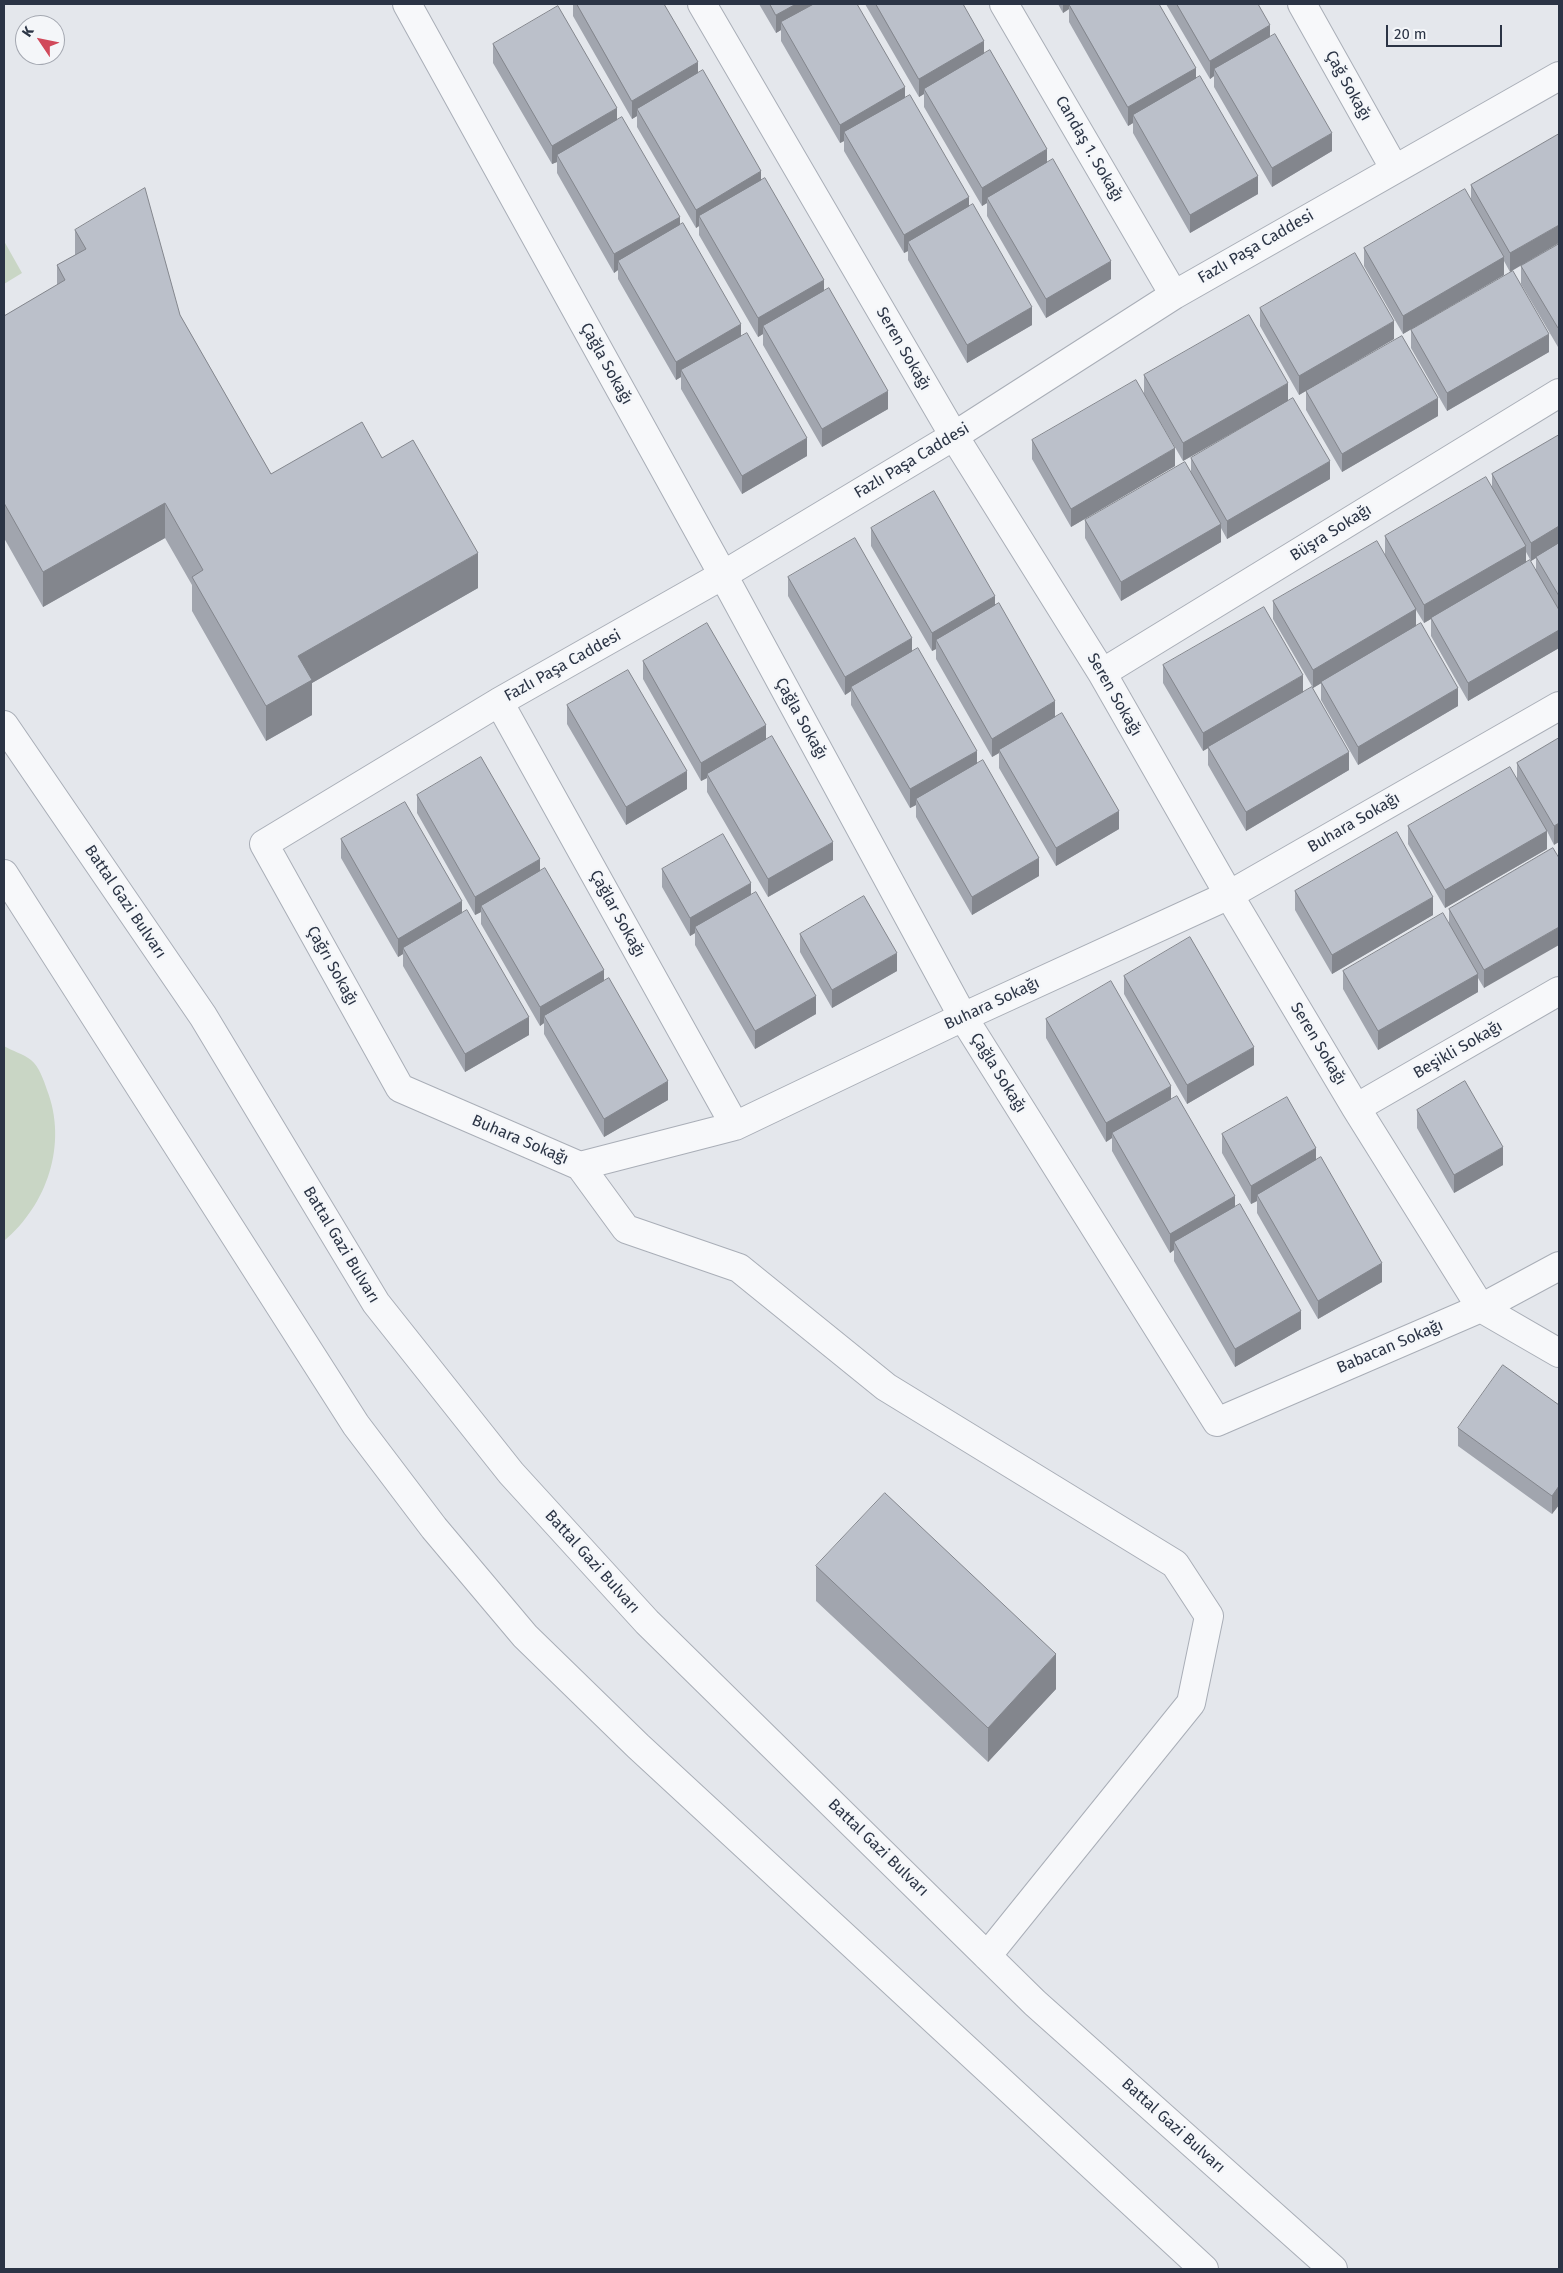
<!DOCTYPE html>
<html>
<head>
<meta charset="utf-8">
<style>
  body { margin:0 }
  #map { position:relative; width:1563px; height:2273px; overflow:hidden; background:#e4e7ec; font-family:"Fira Sans",sans-serif }
  canvas { display:block }
  .frame { position:absolute; inset:0; border:5px solid #2b3445; pointer-events:none }
  .north { position:absolute; left:15px; top:15px; width:50px; height:50px; box-sizing:border-box; background:#f4f6f9; border:1px solid #a4a8b1; border-radius:50%; rotate:304deg; font-size:14px; font-weight:700; line-height:20px; text-align:center; color:#2b3445 }
  .north::after { content:''; display:block; margin:auto; width:18px; height:22px; background:#d1495b; clip-path:polygon(50% 0,100% 100%,50% 72%,0 100%) }
  .scale { position:absolute; left:1386px; top:25px; width:116px; height:22px; box-sizing:border-box; border:2px solid #2b3445; border-top:0; padding-left:6px; font-size:15px; line-height:18px; white-space:nowrap; color:#2b3445; -webkit-text-stroke:4px #f4f6f9; paint-order:stroke }
</style>
</head>
<body>
<div id="map">
<canvas width="1563" height="2273"></canvas>
<div class="frame"></div>
<div class="north">K</div>
<div class="scale">20 m</div>
</div>
<script>
const context = document.querySelector('canvas').getContext('2d');
context.lineJoin = 'round';
function fill(path, color) { context.fillStyle = color; context.fill(path, 'evenodd'); }
function strokePath(path, color, width, dash) { context.strokeStyle = color; context.lineWidth = width; context.lineCap = dash ? 'butt' : 'round'; context.setLineDash(dash || []); context.stroke(path); }
function label(font, color, halo, rows, align = 'center') {
  context.font = font + ' "Fira Sans",sans-serif'; context.lineWidth = 4.5; context.setLineDash([]); context.textBaseline = 'middle'; context.strokeStyle = halo; context.fillStyle = color; for (const [text, x, y, turn = 0] of rows) {
    context.save(); context.translate(x, y); context.rotate((+turn || 0) * Math.PI / 180); context.textAlign = isNaN(turn) ? turn : align; if (halo) context.strokeText(text, 0, 0); context.fillText(text, 0, 0); context.restore();
  }
}
fill(new Path2D(`
  M4,241L22,273L4,284Z
  M4,1046C12,1051 24,1054 31,1060C39,1066 44,1081 47,1090C68,1144 47,1205 4,1241Z`), '#c9d6c5');
const minor = new Path2D(`
  M407,4L723,575L963,1017L1217,1422L1481,1308L1559,1266
  M702,4L954,436L1102,673L1229,895L1356,1108L1481,1308L1559,1353
  M1004,4L1174,295
  M1302,4L1394,168
  M1559,76L1174,295L954,436L723,575L499,702L264,844L400,1088L580,1166L735,1126L963,1017L1229,895L1559,706
  M1102,673L1559,393
  M499,702L735,1126
  M4,725L203,1016L376,1303L511,1473L647,1622L1035,2003L1333,2269
  M4,874L356,1425L434,1528L525,1636L638,1746L1204,2269
  M1356,1108L1559,991
  M580,1166L626,1229L739,1268L886,1387L1175,1564L1209,1616L1191,1703L987,1956`);
strokePath(minor, '#a9aeb7', 30);
strokePath(minor, '#f7f8fa', 28);
fill(new Path2D(`
  M573,4H664L698,73L824,291L888,409L822,447L763,345V334L758,337L699,235V226L696,228L637,127V116L632,119L573,16Z
  M759,4H857L905,98L969,206L1032,325L967,363L908,260V251L904,253L844,151V141L840,143L781,41V30L776,33Z
  M865,4H963L984,53L1047,163L1111,279L1046,318L987,216V203L982,206L924,107V94L919,97Z
  M1058,4H1159L1196,78L1258,194L1190,233L1133,133V123L1128,126L1069,22V9L1063,13Z
  M1166,4H1258L1270,37L1332,151L1272,187L1214,87V76L1210,79Z
  M493,44L617,120L680,225L807,456L742,494L681,389V377L676,380L618,279V270L614,273L557,173V162L552,164L493,63Z
  M1559,134L1510,272L1504,261V275L1403,334L1364,266V248L1471,199V185Z
  M75,230L180,315L271,474L382,458L478,588L312,683V715L266,741L192,611V585L165,538L43,607L4,538V316L57,285V265L75,255Z
  M1559,244L1558,347L1521,284V266Z
  M1260,308L1394,339L1299,395L1260,326Z
  M1411,330L1549,352L1447,411L1411,348Z
  M1144,375L1288,401L1183,461L1144,394Z
  M1306,391L1438,416L1342,472L1306,410Z
  M1559,435V648L1468,701L1431,636V619L1424,623L1416,610V626L1458,706L1358,765L1321,700V683L1313,688L1273,619V601L1385,555V536L1492,487V474ZM1526,552L1531,561L1536,558V570L1526,562Z
  M1032,440L1175,466L1071,527L1032,459Z
  M1191,458L1330,479L1227,539L1221,528V542L1121,601L1085,538V520L1191,473Z
  M871,528L995,606L1055,717L1119,829L1056,866L999,768V753L992,757L936,659V649L932,651L871,546Z
  M788,577L912,651L977,763L1039,876L972,915L916,817V805L910,808L851,705V691L845,695L788,596Z
  M643,661L833,860L768,897L707,792V778L701,781L643,679Z
  M1163,665L1303,692L1349,770L1246,831L1208,765V748L1203,751L1163,683Z
  M567,705L687,789L626,825L567,724Z
  M1559,738L1554,845L1547,831V849L1445,908L1408,844V826L1517,780V763Z
  M417,795L540,871L604,981L668,1100L604,1137L544,1034V1023L540,1026L481,924V912L475,915L417,813Z
  M341,839L462,913L529,1035L465,1072L403,966V954L398,957L341,858Z
  M1553,848L1484,988L1478,978V992L1378,1050L1343,989V971L1449,924V909Z
  M662,869L751,895L816,1014L755,1049L695,945V933L690,936L662,887Z
  M1295,891L1433,915L1332,974L1295,910Z
  M800,934L897,971L832,1008L800,952Z
  M1124,976L1254,1065L1187,1104L1124,994Z
  M1046,1019L1171,1099L1235,1207L1301,1329L1235,1367L1174,1261V1250L1170,1253L1112,1151V1138L1106,1142L1046,1038Z
  M1417,1110L1503,1165L1454,1193L1417,1128Z
  M1222,1134L1316,1160L1382,1282L1318,1319L1257,1213V1201L1251,1204L1222,1153Z
  M1559,1405V1505L1552,1514L1458,1446V1428Z
  M816,1566L1056,1689L988,1762L816,1601Z`), '#a1a5ae');
fill(new Path2D(`
  M796,4H827L781,22V30L776,33V15Z
  M1063,4H1069V9L1063,13Z
  M1270,25V44L1214,69V76L1210,79V61Z
  M984,41V59L924,89V94L919,97V79Z
  M698,62V81L637,109V116L632,119V101Z
  M1196,68V86L1133,115V123L1128,126V107Z
  M905,87V105L844,132V141L840,143V125Z
  M617,108V126L557,155V162L552,164V146Z
  M1332,133V151L1272,187V168Z
  M1047,149V168L987,198V203L982,206V188Z
  M761,171V189L699,216V226L696,228V210Z
  M1258,176V194L1190,233V215Z
  M969,197V215L908,242V251L904,253V235Z
  M680,217V235L618,261V270L614,273V254Z
  M1559,225V243L1510,272V253Z
  M1504,257V275L1403,334V316Z
  M1111,261V279L1046,318V299Z
  M824,280V298L763,326V334L758,337V318Z
  M1032,307V325L967,363V345Z
  M1394,321V339L1299,395V376Z
  M741,324V342L681,370V377L676,380V362Z
  M1559,327V346L1558,347V328Z
  M1549,334V352L1447,411V393Z
  M1288,383V401L1183,461V443Z
  M888,391V409L822,447V429Z
  M1438,398V416L1342,472V454Z
  M807,438V456L742,494V476Z
  M1175,448V466L1071,527V509Z
  M1330,461V479L1227,539V521Z
  M165,503V538L43,607V572Z
  M1221,524V542L1121,601V582Z
  M1559,526V544L1531,561V543Z
  M1526,546V564L1424,623V605Z
  M478,553V588L312,683V715L266,741V706L298,656Z
  M995,596V614L936,640V649L932,651V633Z
  M1416,609V628L1313,688V670Z
  M1559,630V648L1468,701V683Z
  M912,638V656L851,687V691L845,695V677Z
  M1303,675V693L1203,751V733Z
  M1458,688V706L1358,765V747Z
  M1055,701V720L999,750V753L992,757V739Z
  M766,725V744L707,774V778L701,781V763Z
  M977,751V769L916,799V805L910,808V789Z
  M1349,752V770L1246,831V812Z
  M687,771V789L626,825V807Z
  M1119,811V829L1056,866V848Z
  M1559,823V842L1554,845V826Z
  M1547,831V849L1445,908V890Z
  M833,842V860L768,897V879Z
  M1039,858V876L972,915V897Z
  M540,859V877L481,906V912L475,915V897Z
  M751,883V901L695,927V933L690,936V918Z
  M1433,897V915L1332,974V955Z
  M462,901V919L403,948V954L398,957V939Z
  M1559,927V945L1484,988V970Z
  M897,953V971L832,1008V990Z
  M604,970V988L544,1016V1023L540,1026V1007Z
  M1478,974V992L1378,1050V1031Z
  M816,996V1014L755,1049V1031Z
  M529,1017V1035L465,1072V1054Z
  M1254,1047V1065L1187,1104V1085Z
  M668,1081V1100L604,1137V1119Z
  M1171,1086V1104L1112,1133V1138L1106,1142V1123Z
  M1503,1147V1165L1454,1193V1175Z
  M1316,1148V1167L1257,1195V1201L1251,1204V1186Z
  M1235,1196V1215L1174,1242V1250L1170,1253V1234Z
  M1382,1263V1282L1318,1319V1301Z
  M1301,1311V1329L1235,1367V1349Z
  M1559,1486V1505L1552,1514V1496Z
  M1056,1654V1689L988,1762V1728Z`), '#83868d');
const building = new Path2D(`
  M577,4H664L698,62L632,101Z
  M770,4H796L776,15Z
  M814,4H857L905,87L840,125L781,22Z
  M876,4H963L984,41L919,79Z
  M1069,4H1159L1196,68L1128,107Z
  M1177,4H1258L1270,25L1210,61Z
  M558,6L617,108L552,146L493,44Z
  M1275,34L1332,133L1272,168L1214,69Z
  M990,50L1047,149L982,188L924,89Z
  M703,70L761,171L696,210L637,109Z
  M1200,76L1258,176L1190,215L1133,115Z
  M910,95L969,197L904,235L844,132Z
  M622,117L680,217L614,254L557,155Z
  M1559,134V225L1510,253L1471,185Z
  M1053,159L1111,261L1046,299L987,198Z
  M765,178L824,280L758,318L699,216Z
  M145,188L180,315L271,474L362,422L382,458L413,440L478,553L298,656L312,680L266,706L192,577L203,570L165,503L43,572L4,503V316L65,280L57,265L86,249L75,230Z
  M1465,189L1504,257L1403,316L1364,248Z
  M973,204L1032,307L967,345L908,242Z
  M683,223L741,324L676,362L618,261Z
  M1559,244V327L1558,328L1521,266Z
  M1355,253L1394,321L1299,376L1260,308Z
  M1513,271L1549,334L1447,393L1411,330Z
  M829,288L888,391L822,429L763,326Z
  M1249,315L1288,383L1183,443L1144,375Z
  M747,333L807,438L742,476L681,370Z
  M1402,336L1438,398L1342,454L1306,391Z
  M1136,380L1175,448L1071,509L1032,440Z
  M1293,398L1330,461L1227,521L1191,458Z
  M1559,435V526L1531,543L1492,474Z
  M1185,462L1221,524L1121,582L1085,520Z
  M1486,477L1526,546L1424,605L1385,536Z
  M934,491L995,596L932,633L871,528Z
  M855,538L912,638L845,677L788,577Z
  M1377,541L1416,609L1313,670L1273,601Z
  M1559,543V596L1536,557Z
  M1530,560L1559,610V630L1468,683L1431,618Z
  M999,603L1055,701L992,739L936,640Z
  M1264,607L1303,675L1203,733L1163,665Z
  M707,623L766,725L701,763L643,661Z
  M1421,623L1458,688L1358,747L1321,682Z
  M918,648L977,751L910,789L851,687Z
  M628,670L687,771L626,807L567,705Z
  M1312,687L1349,752L1246,812L1208,747Z
  M1062,713L1119,811L1056,848L999,750Z
  M772,736L833,842L768,879L707,774Z
  M1559,738V823L1554,826L1517,763Z
  M481,757L540,859L475,897L417,795Z
  M983,760L1039,858L972,897L916,799Z
  M1510,767L1547,831L1445,890L1408,826Z
  M405,802L462,901L398,939L341,839Z
  M1397,832L1433,897L1332,955L1295,891Z
  M723,834L751,883L690,918L662,869Z
  M1553,848L1559,858V927L1484,970L1449,909Z
  M545,868L604,970L540,1007L481,906Z
  M756,892L816,996L755,1031L695,927Z
  M864,896L897,953L832,990L800,934Z
  M467,910L529,1017L465,1054L403,948Z
  M1443,913L1478,974L1378,1031L1343,971Z
  M1190,937L1254,1047L1187,1085L1124,976Z
  M609,978L668,1081L604,1119L544,1016Z
  M1111,981L1171,1086L1106,1123L1046,1019Z
  M1465,1081L1503,1147L1454,1175L1417,1110Z
  M1177,1096L1235,1196L1170,1234L1112,1133Z
  M1287,1097L1316,1148L1251,1186L1222,1134Z
  M1321,1157L1382,1263L1318,1301L1257,1195Z
  M1240,1204L1301,1311L1235,1349L1174,1242Z
  M1503,1365L1559,1405V1486L1552,1496L1458,1428Z
  M885,1493L1056,1654L988,1728L816,1566Z`);
fill(building, '#bbc0ca');
strokePath(building, '#83868d', 1);
label('16px', '#2b3445', '#f4f6f9', [
  ["Çağ Sokağı",1348,86,61],
  ["Candaş 1. Sokağı",1089,149,60],
  ["Fazlı Paşa Caddesi",1256,247,-30],
  ["Seren Sokağı",903,349,60],
  ["Çağla Sokağı",606,364,61],
  ["Fazlı Paşa Caddesi",912,461,-31],
  ["Büşra Sokağı",1331,533,-32],
  ["Fazlı Paşa Caddesi",563,666,-29],
  ["Seren Sokağı",1114,695,60],
  ["Çağla Sokağı",801,719,61],
  ["Buhara Sokağı",1354,823,-30],
  ["Battal Gazi Bulvarı",125,902,56],
  ["Çağlar Sokağı",617,914,61],
  ["Çağrı Sokağı",332,966,61],
  ["Buhara Sokağı",992,1004,-25],
  ["Seren Sokağı",1318,1044,59],
  ["Beşikli Sokağı",1458,1050,-30],
  ["Çağla Sokağı",998,1073,58],
  ["Buhara Sokağı",520,1140,23],
  ["Battal Gazi Bulvarı",341,1245,59],
  ["Babacan Sokağı",1390,1347,-23],
  ["Battal Gazi Bulvarı",592,1562,48],
  ["Battal Gazi Bulvarı",878,1848,44],
  ["Battal Gazi Bulvarı",1173,2126,42]
]);
</script>
</body>
</html>
